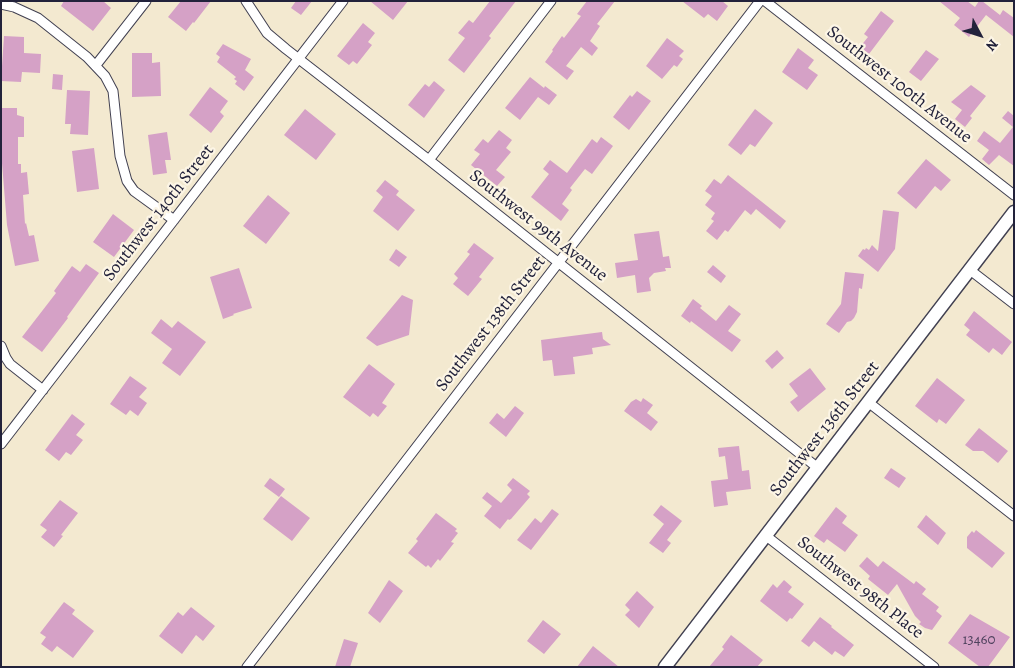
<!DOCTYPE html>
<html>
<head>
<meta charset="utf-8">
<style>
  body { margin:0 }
  #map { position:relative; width:1015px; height:668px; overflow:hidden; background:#f3e9d0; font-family:Alegreya,serif }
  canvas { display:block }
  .frame { position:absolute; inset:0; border:2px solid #22223b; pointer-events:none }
  .north { position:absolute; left:955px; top:10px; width:50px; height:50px; -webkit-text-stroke:4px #fcf5e5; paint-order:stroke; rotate:130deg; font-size:14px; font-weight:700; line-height:20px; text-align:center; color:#22223b }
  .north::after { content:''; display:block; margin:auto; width:18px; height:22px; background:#22223b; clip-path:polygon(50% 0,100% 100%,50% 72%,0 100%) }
</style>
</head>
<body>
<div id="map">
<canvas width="1015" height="668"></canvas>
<div class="frame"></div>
<div class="north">N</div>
</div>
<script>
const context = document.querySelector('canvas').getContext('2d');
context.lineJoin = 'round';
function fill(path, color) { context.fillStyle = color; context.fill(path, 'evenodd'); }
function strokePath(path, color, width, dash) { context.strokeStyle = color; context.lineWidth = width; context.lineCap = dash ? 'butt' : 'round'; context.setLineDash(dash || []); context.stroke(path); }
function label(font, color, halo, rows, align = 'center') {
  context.font = font + ' Alegreya,serif'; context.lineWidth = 4.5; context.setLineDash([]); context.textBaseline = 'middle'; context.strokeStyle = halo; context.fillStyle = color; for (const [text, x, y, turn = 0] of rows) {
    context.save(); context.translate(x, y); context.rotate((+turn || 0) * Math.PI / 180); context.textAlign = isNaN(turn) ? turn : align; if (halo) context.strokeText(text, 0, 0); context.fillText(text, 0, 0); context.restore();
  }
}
fill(new Path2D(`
  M64,1H103L111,8L93,31L61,6Z
  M181,1H211L194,23L193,22L186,31L168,17Z
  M296,1H312L301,15L291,8Z
  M370,1H408L393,20Z
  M490,1H516L489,36L491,38L464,73L448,60L465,38L458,33L469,20L473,23Z
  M587,1H615L597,24L600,26L590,41L598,48L592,56L581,47L566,66L574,71L567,80L545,62L553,51L552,50L562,36L564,38L581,16L577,14Z
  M682,1H722L728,6L717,21L708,14L704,18Z
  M939,1H967L975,7L979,1H982L1000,15L1003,10L1014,18V37L986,15L969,37L954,25L960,18Z
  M881,11L894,21L869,54L860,47L868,37L864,34Z
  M363,23L375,33L368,42L372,45L357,64L353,61L349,65L337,56Z
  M4,36L24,37V53L41,54L40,73L22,72L21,82L1,81Z
  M667,38L684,51L679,56L683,59L677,67L674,65L662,79L646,66Z
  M223,44L251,59L245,70L254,77L244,91L235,84L237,81L234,79L236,77L217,62L220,57L216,54Z
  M798,48L814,60L808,68L818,75L807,90L782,72Z
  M926,50L939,59L921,81L909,72Z
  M132,53H152V63L160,62L161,96L132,97Z
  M53,74L63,75L62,90L52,89Z
  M530,77L544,88L545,86L557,95L549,105L538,97L520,120L505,108Z
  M434,81L445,90L424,118L408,105L425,84L429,87Z
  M971,85L986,96L970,116L972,118L965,127L955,119L962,110L951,102Z
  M210,87L228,101L220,112L224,116L211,133L189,115Z
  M67,90L90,91L88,135L70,134L71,124H65Z
  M637,91L651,101L629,130L613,117L630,95L632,97Z
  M1,108H17V115L24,117V137H18V164H21V173L27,172L29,194L23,195L25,224L26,223L29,236L34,235L39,261L15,266L7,225L1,151Z
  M305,109L336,134L316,160L284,135Z
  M755,109L773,123L755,147L750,144L741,155L728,145Z
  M1008,111L1014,116V166L999,155L989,165L982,159L989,150L977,141L984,131L1000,143L1013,127L1002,118Z
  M499,130L512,140L506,148L511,152L496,170L505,177L497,186L471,165L480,154L474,150L483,139L488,143Z
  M167,132L171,160H165L167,173L153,175L148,135Z
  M601,137L613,146L592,174L585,169L570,188L572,190L562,204L569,210L561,221L531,197L549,174L543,169L550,160L567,173L592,139L597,143Z
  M94,148L99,189L77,192L72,151Z
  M926,159L951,180L941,191L935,186L916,209L897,193Z
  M728,175L786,221L780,229L756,209L751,215L745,210L728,232L725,230L717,240L706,231L714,221L711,219L715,213L705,205L712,196L705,191L714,179L721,184Z
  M385,180L399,191L396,195L415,210L398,231L373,211L383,197L376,191Z
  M268,195L290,213L266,244L243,226Z
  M883,210L899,212L895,249L878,272L858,256L863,249L865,250L866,248L869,250L872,245L878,251Z
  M113,214L134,230L114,257L93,242Z
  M659,231L663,257L669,256L671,268H665L666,271L654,273L649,278L651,291L637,293L635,275L617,278L615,263L638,260L634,234Z
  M474,243L494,258L479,277L482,279L468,296L453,284L458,278L454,274L470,254L467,252Z
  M396,249L407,257L399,267L389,260Z
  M86,264L99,273L67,317L68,318L42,352L22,337L56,293L54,291L72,266L80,272Z
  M713,265L726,276L721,283L707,272Z
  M239,268L252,308L233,314L234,315L223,319L210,277Z
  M845,272L864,274L862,289L859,288L857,312L854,318L851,321L847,322L839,333L826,324L841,304Z
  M402,295L413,300L409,335L377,346L366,338Z
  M693,299L702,306L700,308L716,321L729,305L741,314L728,331L741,340L732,352L691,321L690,323L681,316Z
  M974,311L1012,342L1002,355L993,348L989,353L966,335L970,330L964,325Z
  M161,319L172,328L178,321L206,342L180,376L162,363L172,349L151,333Z
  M602,332L603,339L611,345L592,348L593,354L573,357L575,374L554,376L552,360L543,361L541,340Z
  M777,350L784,358L772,369L765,361Z
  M369,364L395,384L382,403L387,406L378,417L373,413L370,417L343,397Z
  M810,368L826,389L798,412L790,402L798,396L789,384Z
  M130,376L147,388L139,397L147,403L138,416L130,410L126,415L110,404Z
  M937,378L965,400L946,424L939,419L937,423L915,406Z
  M643,398L653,405L647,413L658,422L651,431L624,411L631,402L636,399L641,402Z
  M515,406L524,413L506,437L489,423L497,413L504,419Z
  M72,414L85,424L76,435L83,440L71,455L66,452L59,461L45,450Z
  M979,428L1008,451L998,463L983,451H973L965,445Z
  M739,446L742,471L749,470L751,489L726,492L728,505L714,507L711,481L728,479L725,456L719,457L718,448Z
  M891,468L906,478L899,488L884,478Z
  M270,478L285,489L279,497L264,486Z
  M513,478L530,491L527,494L530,497L511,519L509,520L508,519L500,529L484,516L492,506L482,498L487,492L501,503L512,490L507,485Z
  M281,496L310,518L292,541L263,519Z
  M60,500L78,513L61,535L63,536L54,547L41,537L47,530L40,525Z
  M661,505L682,521L667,540L671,543L663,553L649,543L664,524L653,515Z
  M836,507L847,516L842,523L858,535L845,552L827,539L824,543L814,536Z
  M552,509L559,514L531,550L517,540L535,518L541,523Z
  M436,513L457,529L455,531L458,533L451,542L454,543L440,561L438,559L431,568L428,565L426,567L408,553L418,541L416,539Z
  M926,515L946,533L938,545L917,527Z
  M976,530L1005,553L992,568L967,548V537L972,531L974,533Z
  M867,557L878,567L883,561L914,584L916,581L926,589L922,594L939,607L936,611L942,616L932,630L925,628L919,624L921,622L915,616L897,584L888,595L868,579L870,576L859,566Z
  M389,580L403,591L380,623L368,613Z
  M784,580L792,587L788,592L804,604L792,619L790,618L787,622L760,601L773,584L777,588Z
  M637,591L654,607L639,628L625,615L630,610L625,605Z
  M64,602L75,610L72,614L94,631L73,658L57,646L52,652L41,644L46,637L40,633Z
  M191,607L215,626L203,641L196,635L182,654L159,636L178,612L183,616Z
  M970,614L1010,637L988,667H980L948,643Z
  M820,617L832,626L831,627L854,645L844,657L835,651L832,655L814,641L809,647L801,641Z
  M543,620L561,634L544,654L527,641Z
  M731,635L763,660L757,667H709L724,649L722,647Z
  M344,639L358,643L350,667H335Z
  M593,646L619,667H577Z`), '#d5a1c6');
const street = new Path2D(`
  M246,1L267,33L286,49L429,160L818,468
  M765,1L1014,195
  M1,4L14,7L38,18L87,57L105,76L113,91L120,156L127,181L134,191L174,220
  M96,65L146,1
  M429,160L551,1
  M970,270L1014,304
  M1,346L6,358L10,364L43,390
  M868,402L1014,516
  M1,444L343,1
  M765,535L934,667
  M247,667L760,1`);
const secondary = new Path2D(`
  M665,667L1014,212`);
strokePath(street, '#414051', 11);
strokePath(secondary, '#414051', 15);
strokePath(street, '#fff', 9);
strokePath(secondary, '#fff', 12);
label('15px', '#4f425e', null, [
  ["13460",979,640]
]);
label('18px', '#22223b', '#fcf5e5', [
  ["Southwest 100th Avenue",899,85,38],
  ["Southwest 140th Street",159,213,-52],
  ["Southwest 99th Avenue",538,226,38],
  ["Southwest 138th Street",491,324,-52],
  ["Southwest 136th Street",825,429,-52],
  ["Southwest 98th Place",860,588,38]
]);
</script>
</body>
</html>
